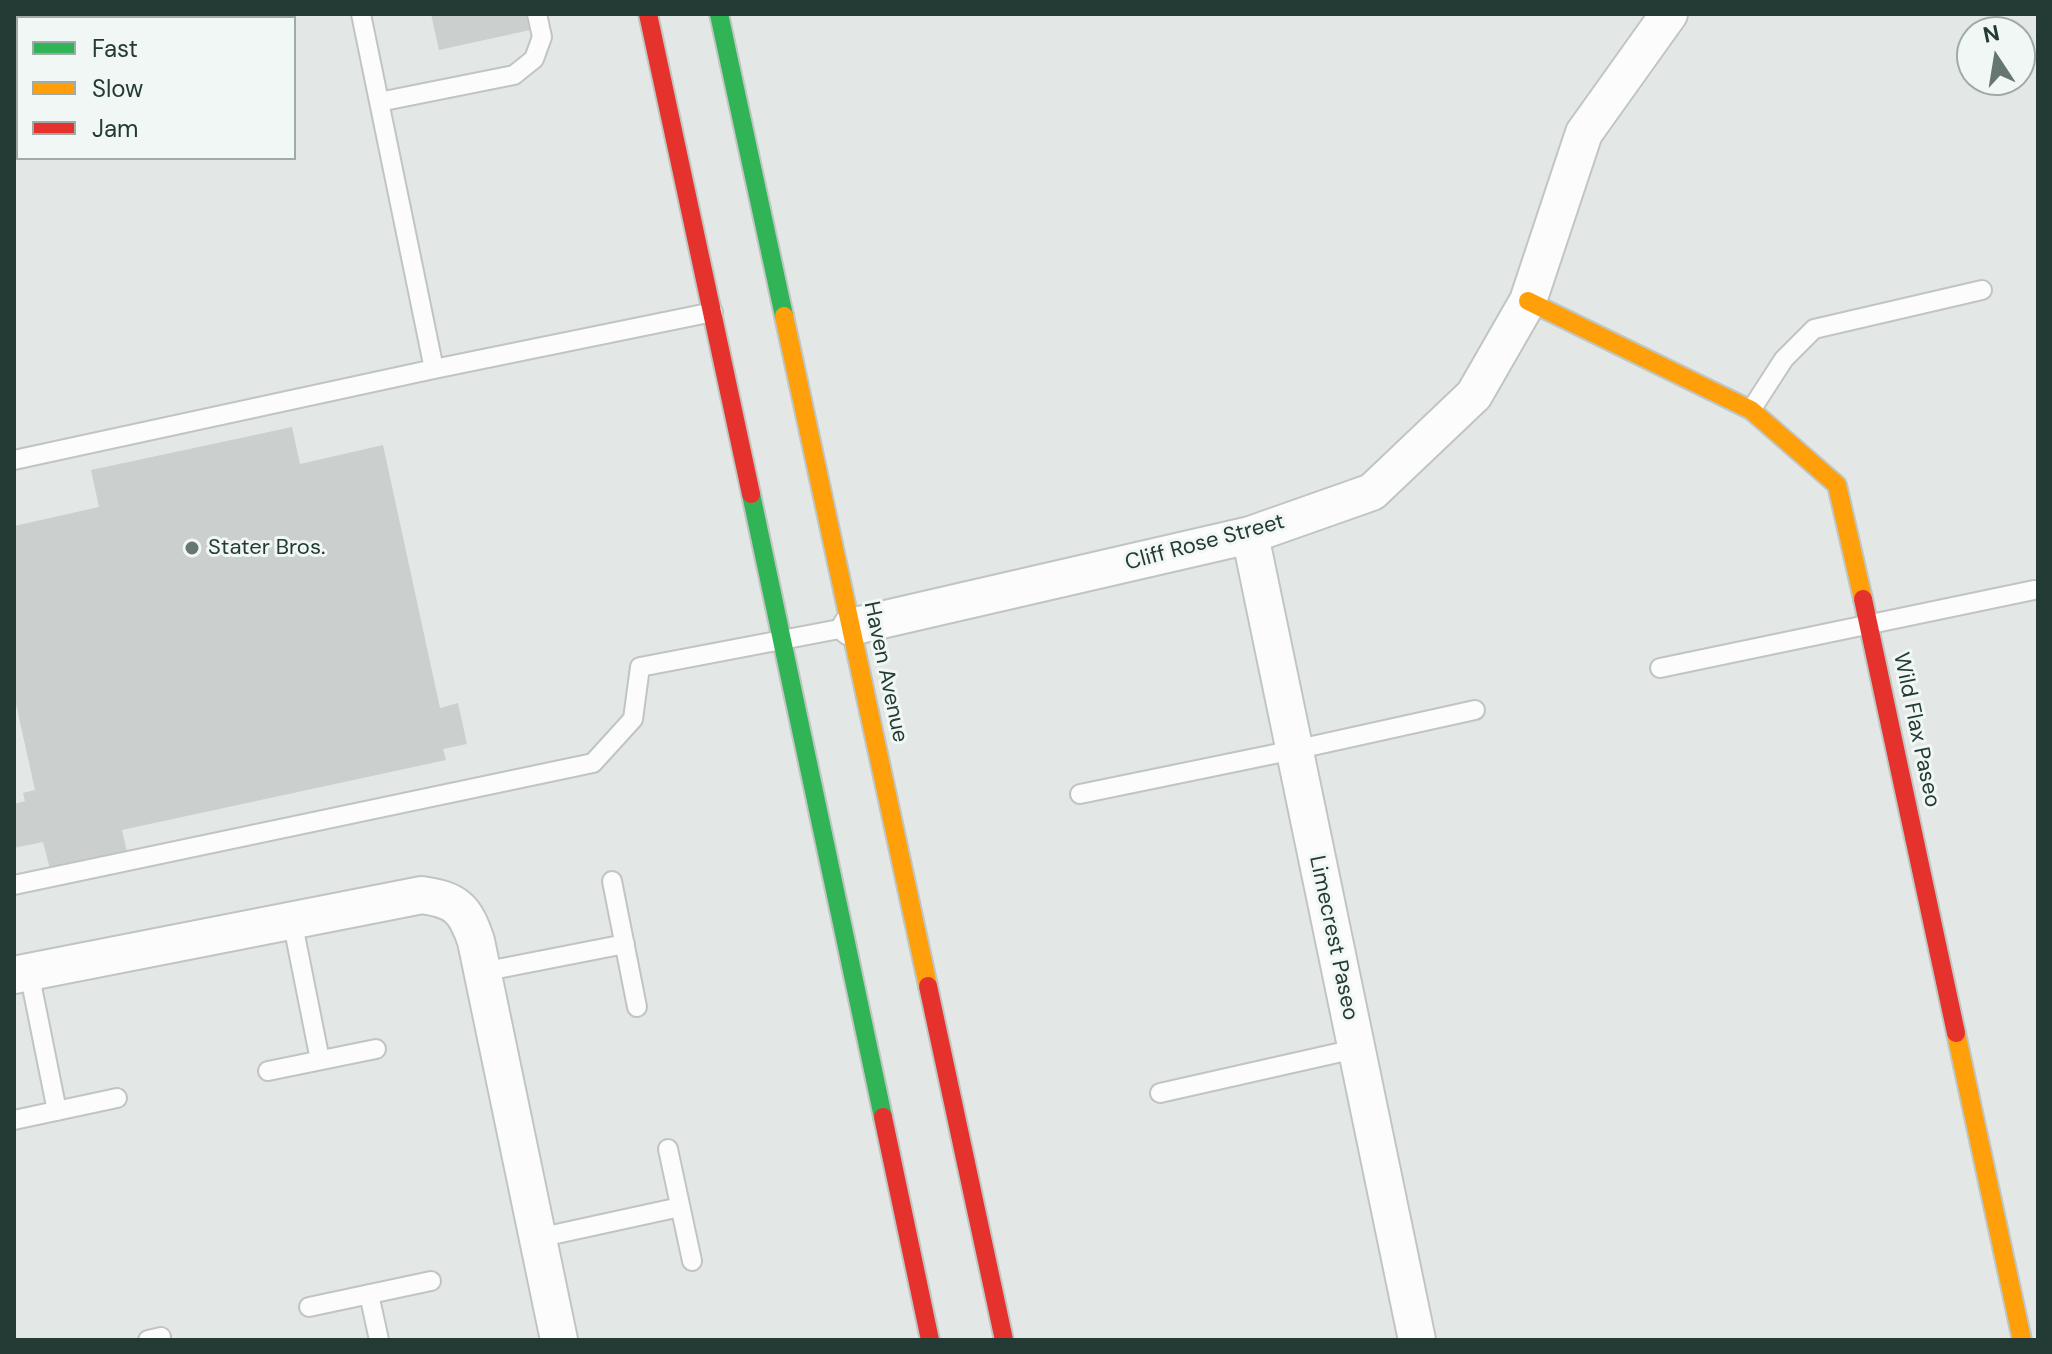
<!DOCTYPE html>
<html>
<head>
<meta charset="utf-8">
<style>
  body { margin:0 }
  #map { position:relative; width:2052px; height:1354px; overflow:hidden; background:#e3e8e6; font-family:"DM Sans",sans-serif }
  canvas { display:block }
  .frame { position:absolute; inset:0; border:16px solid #233a35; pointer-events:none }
  .legend { position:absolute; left:16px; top:16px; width:280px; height:144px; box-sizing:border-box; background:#f1f7f5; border:2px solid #9faba8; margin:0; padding:10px 14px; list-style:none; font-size:24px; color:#233a35 }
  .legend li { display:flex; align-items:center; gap:16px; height:40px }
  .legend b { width:40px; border:2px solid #9faba8 }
  .north { position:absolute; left:1956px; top:16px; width:80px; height:80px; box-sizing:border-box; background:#f1f7f5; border:2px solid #9faba8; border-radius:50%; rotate:348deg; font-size:22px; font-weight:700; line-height:32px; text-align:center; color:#233a35 }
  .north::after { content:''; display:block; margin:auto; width:28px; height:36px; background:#667773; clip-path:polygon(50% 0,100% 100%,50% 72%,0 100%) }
</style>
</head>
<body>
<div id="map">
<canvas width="2052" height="1354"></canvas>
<div class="frame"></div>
<ul class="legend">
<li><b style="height:10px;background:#30b455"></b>Fast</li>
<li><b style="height:10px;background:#ff9f0a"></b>Slow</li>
<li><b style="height:10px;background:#e5322d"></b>Jam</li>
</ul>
<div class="north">N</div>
</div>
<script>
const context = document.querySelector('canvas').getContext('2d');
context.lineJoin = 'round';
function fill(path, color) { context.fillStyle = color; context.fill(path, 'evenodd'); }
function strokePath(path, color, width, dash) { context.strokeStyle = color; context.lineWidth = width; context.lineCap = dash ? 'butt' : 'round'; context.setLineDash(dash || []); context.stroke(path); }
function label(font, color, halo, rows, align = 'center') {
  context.font = font + ' "DM Sans",sans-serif'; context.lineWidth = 6; context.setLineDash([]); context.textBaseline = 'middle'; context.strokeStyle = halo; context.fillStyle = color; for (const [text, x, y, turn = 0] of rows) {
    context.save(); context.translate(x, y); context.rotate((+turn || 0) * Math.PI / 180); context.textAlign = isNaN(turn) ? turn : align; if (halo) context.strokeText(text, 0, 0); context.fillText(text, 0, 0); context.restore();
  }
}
fill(new Path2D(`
  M431,14H526L530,30L439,50Z
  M292,427L300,464L383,445L440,708L458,703L467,744L443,749L446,760L122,830L127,852L50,869L43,842L14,848V804L25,801L23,793L35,790L14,695V526L99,507L91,470Z`), '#cbcfce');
const lane = new Path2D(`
  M361,14L434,369
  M90,18L98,14
  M14,53L18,51
  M379,102L514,75L534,59L542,37L537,14
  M1751,410L1784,359L1814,329L1982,290
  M14,460L434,369L713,312
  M1660,668L2034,590
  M1080,794L1294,750L1475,710
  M612,881L637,1007
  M14,885L593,763L633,719L640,667L850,627
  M292,920L320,1060
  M29,972L57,1111
  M482,972L625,944
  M268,1071L376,1049
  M1160,1093L1355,1049
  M14,1120L117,1098
  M668,1149L692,1261
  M538,1238L680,1207
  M369,1294L379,1340
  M309,1307L431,1281
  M148,1340L161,1337`);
const street = new Path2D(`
  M1250,535L1417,1340
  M851,627L1250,535L1372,492L1474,395L1528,301L1584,133L1669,14
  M14,975L422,895C456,900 465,908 476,941L559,1340`);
const fast = new Path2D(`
  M719,14L784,316
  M751,494L883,1117`);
const slow = new Path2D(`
  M1528,301L1751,410L1837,485L1863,599
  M784,316L928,986
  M1956,1033L2022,1340`);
const jam = new Path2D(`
  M648,14L751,494
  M1863,599L1956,1033
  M928,986L1004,1340
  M883,1117L930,1340`);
strokePath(lane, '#c0c5c3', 22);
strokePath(street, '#c0c5c3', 40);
strokePath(fast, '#c0c6c4', 22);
strokePath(slow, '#c0c6c4', 22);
strokePath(jam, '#c0c6c4', 22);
strokePath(lane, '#fbfcfb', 18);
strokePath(street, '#fbfcfb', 36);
strokePath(fast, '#30b455', 18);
strokePath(slow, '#ff9f0a', 18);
strokePath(jam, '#e5322d', 18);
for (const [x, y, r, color] of [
  [192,548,8,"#667773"]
]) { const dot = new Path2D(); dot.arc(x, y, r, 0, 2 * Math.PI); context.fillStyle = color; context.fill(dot); strokePath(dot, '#f1f7f5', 3); }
label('22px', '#233a35', '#f1f7f5', [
  ["Cliff Rose Street",1205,543,-15],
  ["Haven Avenue",885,672,78],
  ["Wild Flax Paseo",1916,730,78],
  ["Limecrest Paseo",1333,938,78]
]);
label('22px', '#233a35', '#f1f7f5', [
  ["Stater Bros.",208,548]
], 'left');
</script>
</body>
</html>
